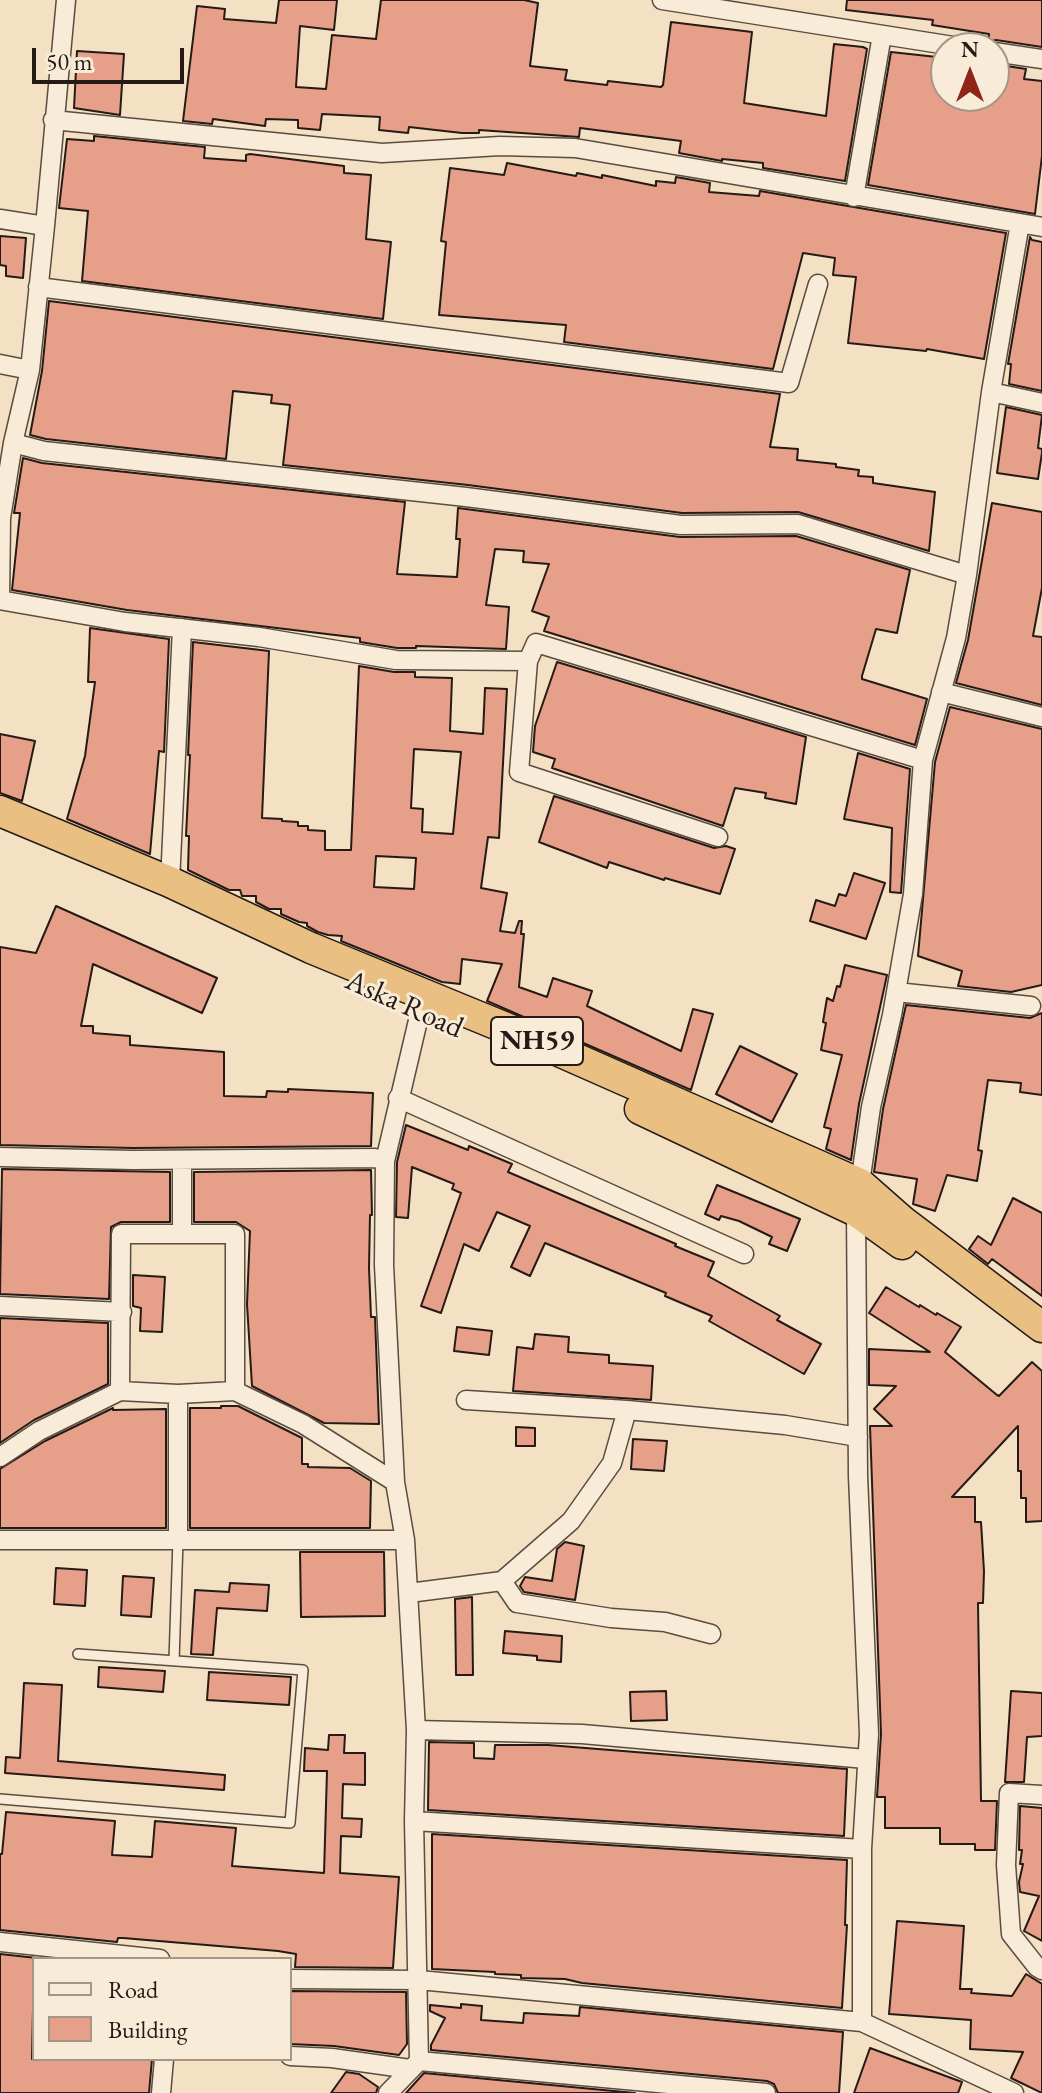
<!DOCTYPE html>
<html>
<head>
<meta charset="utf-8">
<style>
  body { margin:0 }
  #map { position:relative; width:1042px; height:2093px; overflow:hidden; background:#f4e0c3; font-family:"EB Garamond",serif }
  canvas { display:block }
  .legend { position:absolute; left:32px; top:1957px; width:260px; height:104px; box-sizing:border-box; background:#f8ebd8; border:2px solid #a4978a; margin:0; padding:10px 14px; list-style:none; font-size:24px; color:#251a15 }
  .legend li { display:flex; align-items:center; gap:16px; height:40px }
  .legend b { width:40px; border:2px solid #a4978a }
  .north { position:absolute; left:930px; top:32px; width:80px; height:80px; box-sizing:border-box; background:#f8ebd8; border:2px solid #a4978a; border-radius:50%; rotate:0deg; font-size:22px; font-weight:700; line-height:32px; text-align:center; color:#251a15 }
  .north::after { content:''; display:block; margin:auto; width:28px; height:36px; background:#8f2418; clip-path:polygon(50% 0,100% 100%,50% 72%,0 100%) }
  .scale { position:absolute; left:32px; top:48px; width:152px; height:36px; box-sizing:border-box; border:4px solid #251a15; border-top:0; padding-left:10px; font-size:24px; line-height:28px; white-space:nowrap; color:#251a15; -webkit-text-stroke:6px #f8ebd8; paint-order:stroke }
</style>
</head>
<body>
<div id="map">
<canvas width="1042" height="2093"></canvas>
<ul class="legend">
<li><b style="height:10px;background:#f8ebd8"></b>Road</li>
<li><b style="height:22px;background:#e69f88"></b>Building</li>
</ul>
<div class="north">N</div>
<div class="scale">50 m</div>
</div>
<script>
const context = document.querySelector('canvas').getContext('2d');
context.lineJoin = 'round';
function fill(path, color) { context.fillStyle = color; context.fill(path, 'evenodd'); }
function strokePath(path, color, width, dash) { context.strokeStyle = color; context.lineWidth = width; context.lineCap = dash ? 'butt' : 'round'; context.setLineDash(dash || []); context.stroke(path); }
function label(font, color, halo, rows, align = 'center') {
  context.font = font + ' "EB Garamond",serif'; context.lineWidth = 6; context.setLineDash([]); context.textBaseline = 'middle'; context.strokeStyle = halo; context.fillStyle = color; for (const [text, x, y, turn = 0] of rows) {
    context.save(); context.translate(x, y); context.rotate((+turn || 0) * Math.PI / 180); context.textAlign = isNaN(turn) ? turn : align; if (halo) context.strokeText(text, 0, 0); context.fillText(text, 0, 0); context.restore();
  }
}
const building = new Path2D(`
  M279,0H337L334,30L300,26L296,87L326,89L332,35L376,39L381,0H524L538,3L530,66L567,70L565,80L607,85L608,81L661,87L663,85L671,22L752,32L744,103L826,116L834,44L863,47L867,49L845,181L763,168V163L722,159V161L679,153L681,141L580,128L579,137L479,130V133H462L409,127L408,133L379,130L380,117L322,114L320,130L298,128V120L266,119L265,126L213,119L212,124L183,121L197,6L225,9L224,19L276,23Z
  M847,0H1042V47L996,40L988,42L989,34L932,25L933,20L846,10Z
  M77,51L124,54L120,115L74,108Z
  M891,52L946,58V96H994V64L1026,69L1024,79L1042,81V156L1035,214L868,185Z
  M94,136L205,147L204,158L246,161V155L250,154L344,166V173L371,175L366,239L391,242L383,319L82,281L88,211L59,208L67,139L94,141Z
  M507,163L576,176L577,173L602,178V175L656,186V181L675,183L676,177L710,183L709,192L759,196L760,191L1006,233L984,359L927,349L926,351L848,343L856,277L833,275L835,258L803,253L773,369L564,342L566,325L439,315L446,242L441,241L450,168L504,175Z
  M0,236L26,238L23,278L6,276V266L0,265Z
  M1030,237L1032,240L1042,242V391L1009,384L1011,364H1008Z
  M49,301L780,394L770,447L798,449L797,460L836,464V467L859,470L858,476L873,477V483L935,492L929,551L798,512L682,513L468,485L283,465L290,405L271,403L272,395L233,391L226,459L46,439L30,435L42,371Z
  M1006,407L1042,415L1038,448L1042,449V453L1038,479L997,473Z
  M23,458L42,463L405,502L397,574L457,577L460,539H456L458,508L680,537L796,536L910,570L897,633L876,629L862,676V679L927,699L915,745L544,631L549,617L532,611L549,564L523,562L524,551L495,549L486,605L509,607L506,649L416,646V648H397L360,642V638L127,610L12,590L20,513H14Z
  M992,503L1042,512V588L1033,636L1042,637V705L956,683L968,640Z
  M90,628L169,639L164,752L159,751L150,854L67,819L85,756L95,682H88Z
  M193,642L269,651L262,818L282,819V821L298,822V826H308V830L325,831V850H351L359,666L394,672H415V677L452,678L450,731L483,734L485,688L507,689L499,838L488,837L481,888L507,893L500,931L515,933L519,921H522L521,934H524L519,987L547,997L553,978L592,991L587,1006L681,1051L693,1009L713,1014L691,1090L487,1001L502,964L462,959L460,984L442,982L341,941L342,936L328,935L318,932L307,926V923L299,922L281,914V909H269L256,902V896H242L240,890H229L188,870L189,836H186L190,755H188ZM414,749L461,752L453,834L422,832L423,809L411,808ZM376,856L416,858L414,889L374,887Z
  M557,662L806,737L796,804L765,798L766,793L735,788L723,826L552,768L555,759L533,752L535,726Z
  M950,707L1042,729V985L1011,992L958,986L962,971L918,956L935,762Z
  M0,734L35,741L22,801L0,793Z
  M858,753L910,769L901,893L890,892L892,828L844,819Z
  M554,796L714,848L726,846L735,849L720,894L665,878L664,880L609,862L607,868L539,842Z
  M854,873L885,883L866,939L810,921L816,900L835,906L839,894L846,896Z
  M56,906L217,978L202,1013L93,964L81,1026H93V1033L130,1036V1045L224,1052V1096L266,1097L267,1091L288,1092V1089L373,1093L371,1146L133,1148L0,1145V947L36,953Z
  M845,965L887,975L859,1104L851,1160L826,1149L831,1129L824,1127L842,1055L821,1050L826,1023L823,1022L827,998L833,1001L837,986L840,987Z
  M906,1005L1030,1018L1042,1013V1095L1020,1092L1021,1083L988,1080L978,1150L982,1151L977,1181L947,1175L935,1211L913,1204L917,1179L874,1172L883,1109Z
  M740,1046L797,1074L772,1122L716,1094Z
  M406,1125L468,1150L469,1146L512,1164L508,1172L676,1244L675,1246L714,1262L708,1276L780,1316L777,1320L821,1344L804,1374L709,1321L712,1316L665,1296L666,1293L545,1243L530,1276L511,1267L530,1226L497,1212L479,1251L464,1244L441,1313L421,1306L461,1193L452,1189L454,1184L412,1167L408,1218L396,1217L397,1162Z
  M2,1169L170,1172V1222H121L111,1227L109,1299L0,1294Z
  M371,1170L372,1215H370L369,1268L371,1317H375L379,1424L324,1423L252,1386L247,1304L250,1231L236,1222H194V1172Z
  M717,1185L800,1219L787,1251L769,1244L772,1237L739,1221L721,1216L719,1220L705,1214Z
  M1013,1198L1042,1213V1296L992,1259L988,1264L969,1249L978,1236L991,1245Z
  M133,1275L165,1277L162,1332L140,1331L141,1308L133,1306Z
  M886,1287L919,1307L920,1305L936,1315L937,1313L961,1327L945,1352L997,1395L999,1396L1032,1362L1042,1371V1521L1026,1522V1498H1021V1471H1018V1426L952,1497H975V1522H981L984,1571L983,1603H978L981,1801H997L995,1850H975V1844H940V1828H885V1797H877L881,1734L870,1426H892L874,1409L896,1386L869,1385V1349L930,1352L869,1313Z
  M0,1318L108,1323V1384L34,1420L0,1443Z
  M457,1327L492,1331L489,1355L454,1351Z
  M535,1334L569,1337L568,1352L609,1355V1363L653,1366L651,1400L513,1391L517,1347L533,1349Z
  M221,1406H238L302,1438V1464H308V1467L350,1468L371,1481L370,1528H190V1408H221Z
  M113,1408V1410L166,1409V1528H0V1469L45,1441Z
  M516,1427L535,1428V1446H516Z
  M633,1439L667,1441L664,1471L631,1469Z
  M565,1542L584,1546L575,1600L524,1592L520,1586L525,1577L552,1581L557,1549Z
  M300,1552H384L385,1616L301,1617Z
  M56,1568L87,1570L85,1606L54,1604Z
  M123,1576L154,1578L151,1617L121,1615Z
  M230,1583L269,1585L267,1611L217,1608L213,1655L191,1654L195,1590L229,1592Z
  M472,1597L473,1675H456L455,1599Z
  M505,1631L562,1636L561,1662L537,1660V1656L503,1653Z
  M99,1667L165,1671L163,1692L98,1687Z
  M209,1672L291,1677L289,1705L207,1700Z
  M24,1683L62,1685L58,1761L225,1775L224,1790L5,1773L6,1757L20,1758Z
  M666,1691L667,1720L631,1721L630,1692Z
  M1011,1691L1042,1693V1736L1027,1737L1024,1782H1005Z
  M329,1735H345L344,1753H365V1785L343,1784L342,1818L362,1819L361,1837L341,1836L340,1873L399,1877L393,1968L295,1967L296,1954L278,1951L123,1938H118L117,1942L0,1930V1854H2L6,1812L115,1821L112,1855L152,1857L155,1821L236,1828L232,1866L324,1873L327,1771H304L305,1748L328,1750Z
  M429,1742L474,1743V1758L494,1759L495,1745H548L847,1769L844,1836L428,1810Z
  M1020,1806L1042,1808V1941L1024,1931L1039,1896L1020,1892L1019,1882L1023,1864H1020L1022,1850H1019Z
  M432,1834L847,1860L845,1925H847L842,2008L582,1983L565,1979L521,1978V1975L495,1974V1972L432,1969Z
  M897,1921L964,1926L960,1989H972L971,1993L1012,1996L1026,1974L1042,1984V2093L1011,2078L1023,2052L970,2049L971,2020L889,2014Z
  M0,1954L46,1959H34L32,2059H152L149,2093H0Z
  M291,1991L406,1992L407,2044L399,2055L334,2046L290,2044Z
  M461,2004L482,2006L481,2020L523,2023L524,2013L579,2016L580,2007L843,2032L839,2093H778L774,2084L767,2081L431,2050V2045L445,2018L430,2011V2005L461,2008Z
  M870,2048L962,2082L958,2093H854Z
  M346,2072L359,2074L378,2087L376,2093H331Z
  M424,2073L635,2093H406Z`);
fill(building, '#e69f88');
strokePath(building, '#251a15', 2);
const service = new Path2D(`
  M174,1661L178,1540
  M0,1799L290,1823L303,1670L78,1654`);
const minor = new Path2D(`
  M662,0L966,48
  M994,52L1042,59
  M53,120L382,153L500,146L575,148L1042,227
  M854,197L882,35
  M0,219L45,226L30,370L13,443L1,518L0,600L125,622L259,637L396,660L528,661
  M45,226L66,0
  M38,287L789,383L818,284
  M0,364L30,370
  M991,392L1042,403
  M13,443L44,451L466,497L681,525L798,524L967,575
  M941,692L1042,717
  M718,837L519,772L528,661L536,643L923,760
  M170,882L182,628
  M896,992L1031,1006
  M398,1098L744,1254
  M0,1157L133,1160L375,1158L385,1161
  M182,1160V1234
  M0,1306L122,1312
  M120,1391L121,1234H235V1391
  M466,1400L627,1410
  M0,1457L39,1431L120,1391L178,1394L235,1391L303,1424L395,1482
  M0,1540H405
  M178,1540V1394
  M502,1581L571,1521L612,1463L627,1410L785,1425L858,1437
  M409,1593L502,1581L517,1603L611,1618L665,1622L711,1634
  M416,1730L582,1734L866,1759
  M1042,1795L1009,1793L1006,1865L1011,1934L1037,1967L1042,1970
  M414,1821L862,1849
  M0,1942L160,1959
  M290,1979L419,1980L862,2022L1014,2093
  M862,2022V1849L869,1734L858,1476L856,1211L871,1107L892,1015L913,894L923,760L956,638L967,575L991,392L1020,223
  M290,2056L332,2058L410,2069
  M419,2061L766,2093
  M161,2093L164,2059
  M388,2093L419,2061L414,1821L416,1730L405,1540L395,1482L384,1265L385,1161L420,1012`);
const trunk = new Path2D(`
  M0,811L170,882L311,948L518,1033L860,1184L902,1221L1042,1327
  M640,1109L856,1211L902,1244`);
strokePath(service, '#594c40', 12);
strokePath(minor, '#594c40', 21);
strokePath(trunk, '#251a15', 33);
strokePath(service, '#f8ebd8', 9);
strokePath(minor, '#f8ebd8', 18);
strokePath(trunk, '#eac082', 30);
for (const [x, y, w] of [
  [537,1041,92]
]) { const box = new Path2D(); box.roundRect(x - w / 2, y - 24, w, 48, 6); context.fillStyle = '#f8ebd8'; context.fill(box); strokePath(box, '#251a15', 2); }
label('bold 28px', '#251a15', null, [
  ["NH59",537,1041]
]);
label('30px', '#251a15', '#f8ebd8', [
  ["Aska Road",404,1005,24]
]);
</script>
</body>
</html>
